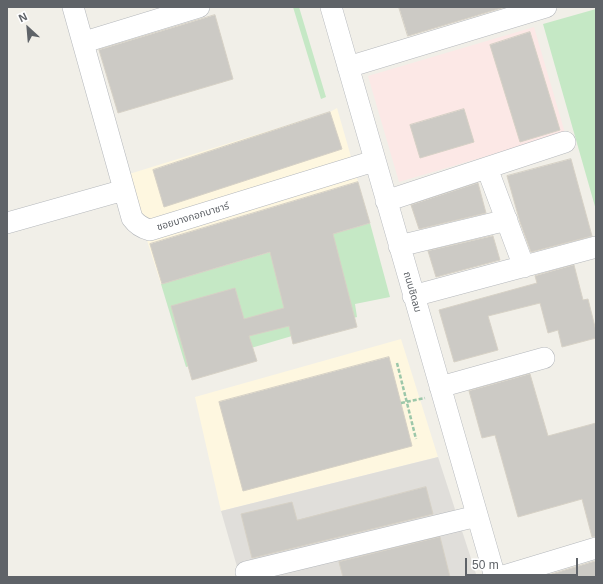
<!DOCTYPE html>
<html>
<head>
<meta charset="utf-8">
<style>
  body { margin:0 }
  #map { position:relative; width:603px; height:584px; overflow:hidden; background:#f1efe8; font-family:Helvetica,sans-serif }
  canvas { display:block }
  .frame { position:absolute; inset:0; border:8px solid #5f6368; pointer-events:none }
  .north { position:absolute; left:8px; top:8px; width:40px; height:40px; -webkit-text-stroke:3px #fff; paint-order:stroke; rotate:334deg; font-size:11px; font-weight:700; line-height:16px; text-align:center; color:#5f6368 }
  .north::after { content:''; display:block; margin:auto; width:14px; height:18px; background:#5f6368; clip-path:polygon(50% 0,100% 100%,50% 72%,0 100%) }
  .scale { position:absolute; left:465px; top:558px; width:113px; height:18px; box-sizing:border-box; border:2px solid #5f6368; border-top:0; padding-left:5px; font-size:12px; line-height:14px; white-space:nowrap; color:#5f6368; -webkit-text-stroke:3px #fff; paint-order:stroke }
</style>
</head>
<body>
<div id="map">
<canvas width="603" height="584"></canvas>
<div class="frame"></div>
<div class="north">N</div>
<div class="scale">50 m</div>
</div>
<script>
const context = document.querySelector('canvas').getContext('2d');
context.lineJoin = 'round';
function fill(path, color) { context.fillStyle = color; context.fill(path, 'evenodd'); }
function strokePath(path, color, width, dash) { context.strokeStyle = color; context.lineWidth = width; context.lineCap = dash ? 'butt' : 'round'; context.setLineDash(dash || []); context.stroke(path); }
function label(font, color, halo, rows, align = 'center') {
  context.font = font + ' Helvetica,"Noto Sans Thai",sans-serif'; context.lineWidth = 3; context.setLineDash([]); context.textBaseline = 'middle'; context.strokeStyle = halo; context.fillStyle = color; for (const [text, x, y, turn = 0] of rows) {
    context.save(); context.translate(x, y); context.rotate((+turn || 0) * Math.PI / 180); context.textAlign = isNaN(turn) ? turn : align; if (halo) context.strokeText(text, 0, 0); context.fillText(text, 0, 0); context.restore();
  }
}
fill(new Path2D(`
  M337,108L370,223L161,284L126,175L330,112Z
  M401,339L438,457L221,511L195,397Z`), '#fef7e0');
fill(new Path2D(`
  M438,457L477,577H240L221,511Z`), '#e0deda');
fill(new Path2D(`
  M534,27L565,133L399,182L368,76Z`), '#fce8e6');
fill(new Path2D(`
  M293,7H299L326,97L321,99Z
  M596,9V210L543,24Z
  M370,223L390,297L355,304L357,317L186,367L161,284Z`), '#c5e8c5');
const building = new Path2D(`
  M399,7H505L408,36Z
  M215,15L233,79L118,113L99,50Z
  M530,32L560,130L520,142L490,45Z
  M464,109L474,142L420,158L410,125Z
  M330,112L342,149L164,207L153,170Z
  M571,159L592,236L531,252L520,222L507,176Z
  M358,182L370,223L333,234L357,327L293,344L289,326L249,336L257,361L192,380L171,306L235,288L244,319L284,308L270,252L162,284L150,244Z
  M478,183L486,213L419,229L411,205Z
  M493,236L500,260L436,277L428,251Z
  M574,265L583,300L588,299L596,331V338L562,347L558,330L548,333L540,303L488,316L498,350L454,362L439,310L537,283L535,276Z
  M389,357L412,446L243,491L219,402Z
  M530,374L548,436L596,423V536L592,537L582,499L518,517L495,435L482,438L469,391Z
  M426,487L433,514L252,558L241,514L292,502L297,520Z
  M440,537L450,577H343L339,562Z
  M596,561V577H542Z`);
fill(building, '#cccac5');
strokePath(building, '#d6d1c6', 1);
const minor = new Path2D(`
  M73,7L132,218C137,225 142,228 150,230L374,161
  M331,7L495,577
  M91,40L199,7
  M348,67L546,7
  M487,168L524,267
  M386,201L565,142
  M7,223L124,190
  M399,246L507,220
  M413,296L596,247
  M440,387L544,358
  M246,572L477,516
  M500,577L596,548`);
strokePath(minor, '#b5b8bc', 22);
strokePath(new Path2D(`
  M397,363L416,439
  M401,403L425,398`), '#9cc7a9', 2.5, [4, 2]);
strokePath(minor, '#fff', 21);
label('10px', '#5f6368', '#fff', [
  ["ซอยบางกอกบาซาร์",193,217,-17],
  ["ถนนชิดลม",412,292,74]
]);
</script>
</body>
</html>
